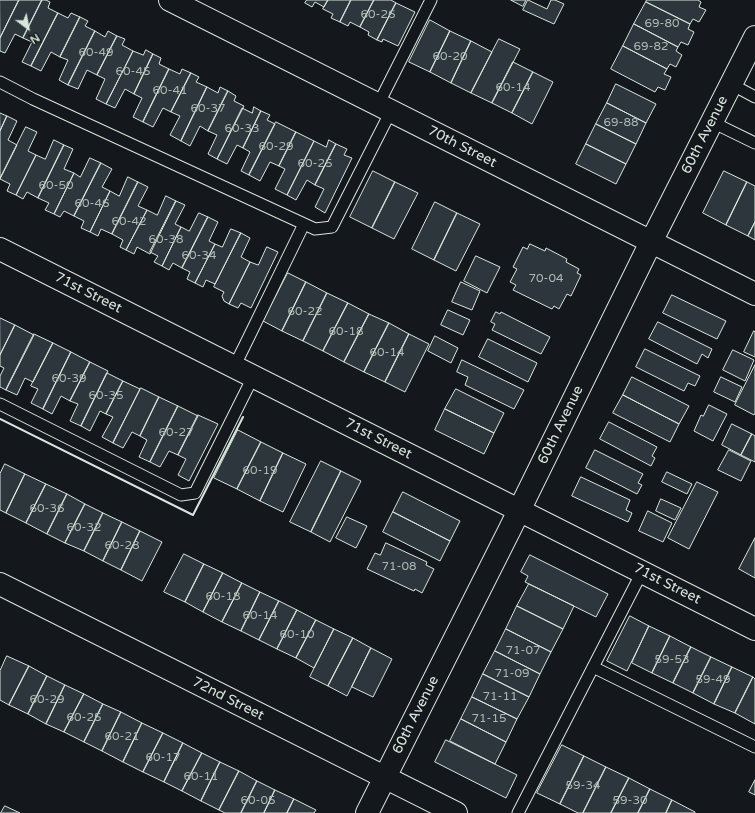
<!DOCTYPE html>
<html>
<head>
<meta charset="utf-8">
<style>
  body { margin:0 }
  #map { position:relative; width:755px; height:813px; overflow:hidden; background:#14181c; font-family:"Varela Round",sans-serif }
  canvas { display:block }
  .north { position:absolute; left:8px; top:8px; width:40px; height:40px; -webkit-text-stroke:3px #14181c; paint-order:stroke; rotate:148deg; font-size:11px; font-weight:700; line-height:16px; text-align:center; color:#d8e6dc }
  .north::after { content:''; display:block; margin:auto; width:14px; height:18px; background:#d8e6dc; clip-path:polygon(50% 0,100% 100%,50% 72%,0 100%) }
</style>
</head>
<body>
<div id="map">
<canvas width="755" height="813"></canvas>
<div class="north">N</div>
</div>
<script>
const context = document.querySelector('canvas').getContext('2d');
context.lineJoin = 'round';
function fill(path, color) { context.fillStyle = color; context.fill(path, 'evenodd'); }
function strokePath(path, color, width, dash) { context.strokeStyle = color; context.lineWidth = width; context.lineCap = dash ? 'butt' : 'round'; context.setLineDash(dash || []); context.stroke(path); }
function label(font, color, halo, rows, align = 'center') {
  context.font = font + ' "Varela Round",sans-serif'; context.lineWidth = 3; context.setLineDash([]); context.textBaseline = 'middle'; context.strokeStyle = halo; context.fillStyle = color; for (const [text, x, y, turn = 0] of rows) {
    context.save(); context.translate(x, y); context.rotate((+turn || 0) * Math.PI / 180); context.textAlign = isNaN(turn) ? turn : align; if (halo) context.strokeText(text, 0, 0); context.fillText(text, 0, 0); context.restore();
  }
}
const building = new Path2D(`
  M0,0H19L0,38Z
  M19,0H42L23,38L15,34L5,53L0,51V38Z
  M42,0H46L50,2L48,8L58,13L31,66L22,62L32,42L23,38Z
  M307,0H328L324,7L315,2L312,7L305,3Z
  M328,0H351L340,22L331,18L333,14L323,9Z
  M351,0H374L360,27L350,22L348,26L340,22Z
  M374,0H391L396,3L377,40L368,35L369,32L360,27Z
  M511,0H526L523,6Z
  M528,0L547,9L551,0H555L564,4L554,24L523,10Z
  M647,0H698L701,2L699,7L706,10L699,22L693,19L690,24L646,2Z
  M646,2L690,24L688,29L694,32L688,45L681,42L678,47L634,24Z
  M396,3L415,12L398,46L383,39L382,42L377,40Z
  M58,13L68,18L71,13L80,17L60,57L51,52L41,71L31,66Z
  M80,17L88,21L85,26L95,31L68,85L59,80L68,60L60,57Z
  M430,20L450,31L430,72L409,62Z
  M634,24L678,47L676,51L682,55L676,67L670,64L667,69L623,46Z
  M95,31L105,37L108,31L117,36L97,75L87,70L78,89L68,85Z
  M450,31L471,41L451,83L430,72Z
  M117,36L125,39L122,45L133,51L106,104L96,99L105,79L97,75Z
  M499,39L520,49L492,103L471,93Z
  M471,41L492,52L471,93L451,83Z
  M623,46L667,69L664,74L671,77L665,90L658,87L655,92L611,69Z
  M146,50L153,54L134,94L125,89L115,108L106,104L133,51L143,55Z
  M153,54L161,58L159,64L169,69L143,122L133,117L142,98L134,94Z
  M513,62L533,72L512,113L492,103Z
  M169,69L180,74L182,69L191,73L171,112L163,108L153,127L143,122Z
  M533,72L553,82L532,124L512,113Z
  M191,73L199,77L196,82L207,87L181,141L170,135L180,116L171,112Z
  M616,84L656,104L646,123L607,103Z
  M207,87L218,93L220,87L228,91L208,131L200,126L190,146L181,141Z
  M228,91L236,96L234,101L244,106L217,159L208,154L217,135L208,131Z
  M607,103L646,123L636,144L596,124Z
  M254,107L261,111L243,148L237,145L227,164L217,159L242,108L252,113Z
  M261,111L270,115L267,120L275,124L249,175L241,171L250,152L243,148Z
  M0,113L7,116L0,131Z
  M7,116L17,121L8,140L17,145L0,179V131Z
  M276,122L296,132L279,166L270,162L260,181L249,175Z
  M596,124L636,144L626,164L586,144Z
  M26,127L37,132L28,151L36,155L16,195L7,191L10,184L0,179Z
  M296,132L314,141L287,195L275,189L285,169L279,166Z
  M54,140L64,145L38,198L27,192L23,199L16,195L36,155L45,159Z
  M329,140L336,144L315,185L307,180L296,200L287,195L314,141L326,147Z
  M336,144L347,149L344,155L352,158L325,213L315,207L324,189L315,185Z
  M586,144L626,164L616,184L576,164Z
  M64,145L73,149L64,169L74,173L54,214L45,210L49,203L38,198Z
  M90,158L101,163L74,216L64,211L60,217L54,214L74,173L80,177Z
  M101,163L112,169L102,187L110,191L90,232L81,228L84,221L74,216Z
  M373,171L395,182L372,228L350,217Z
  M724,171L747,182L726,225L703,213Z
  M128,177L138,182L112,234L101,229L98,236L90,232L110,191L119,196Z
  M138,182L148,187L138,206L147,210L126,250L120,247L123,240L112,234Z
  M395,182L418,193L394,239L372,228Z
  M747,182L755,186V222L748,236L726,225Z
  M166,196L176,201L150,254L137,247L134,254L126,250L147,210L157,215Z
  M176,201L185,205L175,224L181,227L162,266L154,262L158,256L150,252Z
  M435,202L457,213L434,260L412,249Z
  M199,213L208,217L182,268L173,263L169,270L162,266L181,227L189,231Z
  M457,213L480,224L456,271L434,260Z
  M208,217L218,222L209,241L215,244L195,283L187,279L190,272L182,268Z
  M755,222V240L748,236Z
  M231,229L241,233L215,284L206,280L203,287L195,283L215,244L222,247Z
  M241,233L250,238L241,257L250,262L229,304L224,301L222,296L224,292L214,287Z
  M530,244L545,251L546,248L567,259L566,262L579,269L577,273L581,275L571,296L567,294L559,309L554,306L552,309L513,290L516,285L510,282L517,269L513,267L523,247L527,249Z
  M267,247L278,252L251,308L241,303L238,308L229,304L250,262L258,265Z
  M476,256L500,267L487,293L464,281Z
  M288,273L306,282L282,331L263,321Z
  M306,282L327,293L303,341L282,331Z
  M461,282L480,291L472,310L452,302Z
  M327,293L348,303L323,351L303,341Z
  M672,295L726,321L717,339L663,313Z
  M348,303L369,314L344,362L323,351Z
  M448,310L470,320L463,335L441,325Z
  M496,312L500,314L501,312L550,337L541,354L492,330L495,324L491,322Z
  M369,314L389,323L364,372L344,362Z
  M0,318L15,325L0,355Z
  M658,322L712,349L708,358L702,354L697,364L649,339Z
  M389,323L409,334L385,382L364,372Z
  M15,325L34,335L6,390L0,387V376L4,368L0,366V355Z
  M754,331L755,332V357L744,352Z
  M34,334L53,343L33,382L25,378L17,395L6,390Z
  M409,334L429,344L405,392L385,382Z
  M435,336L458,348L451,363L428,351Z
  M488,339L537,363L528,382L479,357Z
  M53,343L71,352L43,409L31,403L38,389L31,386Z
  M645,349L700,376L695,386L688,383L684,391L636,367Z
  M733,350L754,360L745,381L723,370Z
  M71,352L90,362L70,401L61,396L52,414L43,409Z
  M462,360L524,390L514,409L465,385L468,377L457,372Z
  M90,362L108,371L81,426L70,421L78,404L70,401Z
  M755,365V413L754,415L735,405Z
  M107,373L123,381L106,414L100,411L90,431L81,426Z
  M632,377L689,406L679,424L623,395Z
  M721,377L742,387L735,402L714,392Z
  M123,381L140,389L113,443L102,437L113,417L106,414Z
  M141,388L159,397L140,436L132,432L123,448L113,443Z
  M456,389L504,413L494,433L445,409Z
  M623,395L679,424L670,442L613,413Z
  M159,397L178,406L150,462L139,457L147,440L140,436Z
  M709,405L727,414L713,441L694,431L701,415L703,416Z
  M178,406L198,416L178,455L169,451L160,467L150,462Z
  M445,409L494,433L484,454L435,430Z
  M198,415L218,424L189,481L178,475L186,459L178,455Z
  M609,422L657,447L652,456L655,458L651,466L600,439Z
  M732,424L752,434L741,455L722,445Z
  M238,430L261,442L237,489L214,478Z
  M752,434L755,436V462L741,455Z
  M261,442L283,453L260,501L237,489Z
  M595,450L643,474L638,483L642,485L637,494L586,468Z
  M729,450L751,461L741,481L718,470Z
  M283,453L306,464L283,512L260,501Z
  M321,461L341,471L311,532L290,522Z
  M5,464L25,474L6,513L0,510V474Z
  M341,471L361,481L330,542L311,532Z
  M667,472L692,484L687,494L662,482Z
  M25,474L46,484L26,523L6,513Z
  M581,477L630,500L626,510L632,513L628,522L572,496Z
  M697,482L718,492L689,549L668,538Z
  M46,484L67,494L47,534L26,523Z
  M403,492L460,521L450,541L393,512Z
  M67,494L85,504L65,543L47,534Z
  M661,499L681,508L675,520L656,511Z
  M85,504L103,513L84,551L65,543Z
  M648,511L672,523L663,542L639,531Z
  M393,512L450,541L440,561L383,532Z
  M103,513L122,522L103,561L84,551Z
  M347,517L367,526L356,548L336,538Z
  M122,522L140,531L121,570L103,561Z
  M140,531L162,542L142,581L121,570Z
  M755,538V578L739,569Z
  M386,543L427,562L426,565L434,569L422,593L415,589L414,591L367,569L375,553L380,555Z
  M184,554L204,564L185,602L164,592Z
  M530,555L608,594L596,617L525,582L528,576L521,572Z
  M204,564L223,573L203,612L185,602Z
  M223,573L242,583L222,622L203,612Z
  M242,583L260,592L241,631L222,622Z
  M529,584L574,606L563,629L517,606Z
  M260,592L279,601L259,640L241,631Z
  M279,601L297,610L277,649L259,640Z
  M517,606L563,629L551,652L506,629Z
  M297,610L316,620L296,658L277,649Z
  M630,616L649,626L627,671L607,661Z
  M316,620L334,629L314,668L296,658Z
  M649,626L670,636L652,673L632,663Z
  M334,629L353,638L328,686L310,677Z
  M506,629L551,652L540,674L495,651Z
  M670,636L691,647L673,683L652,673Z
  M353,638L371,648L347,696L328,686Z
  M691,647L711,657L693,693L673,683Z
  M371,648L392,659L373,697L352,687Z
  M495,651L540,674L529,697L483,674Z
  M7,656L29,666L9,705L0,700V671Z
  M711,657L732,667L714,704L693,693Z
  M29,666L47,676L28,714L9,705Z
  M732,667L753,677L735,713L714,704Z
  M483,674L529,697L517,719L472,697Z
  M47,676L65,685L46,724L28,714Z
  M753,677L755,679V724L735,713Z
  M65,685L84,694L64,732L46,724Z
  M84,694L103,704L84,742L64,732Z
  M472,697L517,719L506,742L461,719Z
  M103,704L121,712L102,751L84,742Z
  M121,712L142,723L123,762L102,751Z
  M461,719L506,742L495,764L450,741Z
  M142,723L163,733L143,772L123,762Z
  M163,733L183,743L164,782L143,772Z
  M446,740L517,775L506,798L435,762Z
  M183,743L202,753L182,791L164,782Z
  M562,745L584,756L560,804L537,793Z
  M202,753L220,762L201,801L182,791Z
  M584,756L606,767L583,813H578L560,804Z
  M220,762L239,771L219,810L201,801Z
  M606,767L629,778L611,813H583Z
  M239,771L257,781L241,813H225L219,810Z
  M629,778L650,789L638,813H611Z
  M755,780V795L749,792Z
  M257,781L275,790L264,813H241Z
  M650,789L672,800L666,813H638Z
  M275,790L294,799L287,813H264Z
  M294,799L316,810L314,813H287Z
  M672,800L695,812V813H666Z
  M5,806L20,813H1Z`);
fill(building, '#2c363c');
strokePath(building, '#d8e6dc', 1);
const lane = new Path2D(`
  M0,82L33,99L315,229L332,227L391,111
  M731,84L755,97
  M378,105L431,0
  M712,122L755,143
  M234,367L244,347L304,224
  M0,404L181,495L195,493L253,377
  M593,667L755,747
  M518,813L642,572`);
const street = new Path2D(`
  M170,0L755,294
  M0,249L755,629
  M0,584L456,813
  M367,813L509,531L651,242L755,37`);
strokePath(lane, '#d8e6dc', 13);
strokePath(street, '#d8e6dc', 24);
strokePath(lane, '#14181c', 11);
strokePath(street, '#14181c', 22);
strokePath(new Path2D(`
  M0,419L193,515L243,417`), '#d8e6dc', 2);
label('12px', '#adbab4', null, [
  ["60-26",378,15],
  ["69-80",662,24],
  ["69-82",651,47],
  ["60-49",96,53],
  ["60-20",450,57],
  ["60-45",133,72],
  ["60-14",513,88],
  ["60-41",170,91],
  ["60-37",208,109],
  ["69-88",621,123],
  ["60-33",242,129],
  ["60-29",276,147],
  ["60-25",315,164],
  ["60-50",56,186],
  ["60-46",92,204],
  ["60-42",129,222],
  ["60-38",166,240],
  ["60-34",199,256],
  ["70-04",546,279],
  ["60-22",305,312],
  ["60-18",346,332],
  ["60-14",387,353],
  ["60-39",69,379],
  ["60-35",106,396],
  ["60-27",176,433],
  ["60-19",260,471],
  ["60-36",47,509],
  ["60-32",84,528],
  ["60-28",122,546],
  ["71-08",399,567],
  ["60-18",223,597],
  ["60-14",260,616],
  ["60-10",297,635],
  ["71-07",523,651],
  ["59-53",672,660],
  ["71-09",512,674],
  ["59-49",713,680],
  ["71-11",500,697],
  ["60-29",47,700],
  ["60-25",84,718],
  ["71-15",489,719],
  ["60-21",122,737],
  ["60-17",163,758],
  ["60-11",201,777],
  ["59-34",583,786],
  ["60-05",258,801],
  ["59-30",630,801]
]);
label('14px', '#d8e6dc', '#14181c', [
  ["60th Avenue",705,135,-63],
  ["70th Street",462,147,27],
  ["71st Street",88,293,27],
  ["60th Avenue",561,425,-64],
  ["71st Street",378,439,27],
  ["71st Street",667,584,27],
  ["72nd Street",228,699,27],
  ["60th Avenue",416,715,-63]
]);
</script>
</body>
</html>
